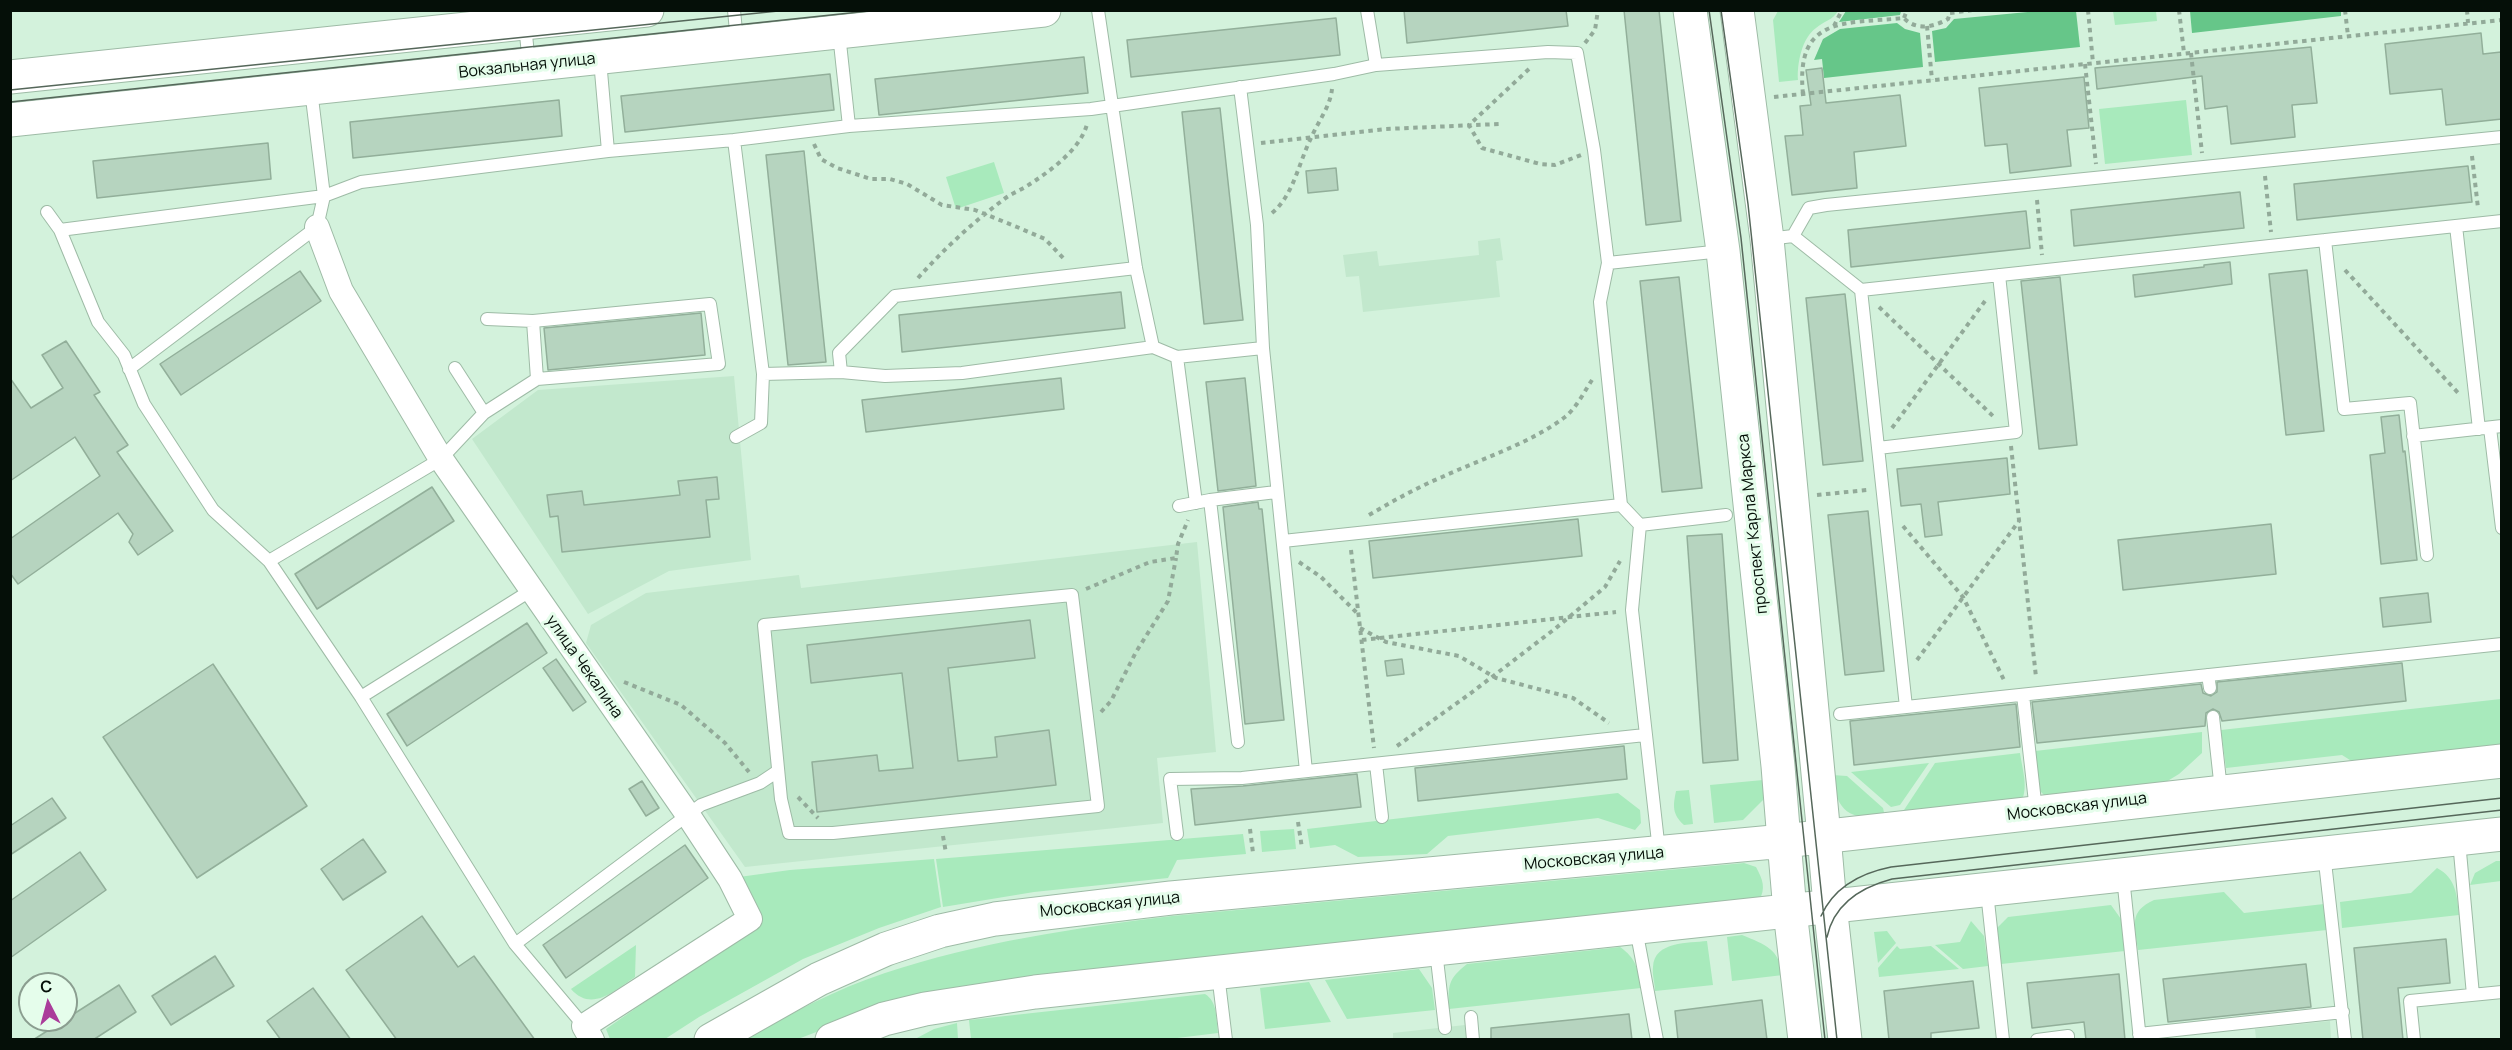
<!DOCTYPE html>
<html>
<head>
<meta charset="utf-8">
<style>
  body { margin:0 }
  #map { position:relative; width:2512px; height:1050px; overflow:hidden; background:#d3f2dc; font-family:Manrope,sans-serif }
  canvas { display:block }
  .frame { position:absolute; inset:0; border:12px solid #050f08; pointer-events:none }
  .north { position:absolute; left:18px; top:972px; width:60px; height:60px; box-sizing:border-box; background:#e5fdeb; border:2px solid #8b9e90; border-radius:50%; rotate:354deg; font-size:16px; font-weight:700; line-height:24px; text-align:center; color:#050f08 }
  .north::after { content:''; display:block; margin:auto; width:21px; height:27px; background:#aa3c9a; clip-path:polygon(50% 0,100% 100%,50% 72%,0 100%) }
</style>
</head>
<body>
<div id="map">
<canvas width="2512" height="1050"></canvas>
<div class="frame"></div>
<div class="north">С</div>
</div>
<script>
const context = document.querySelector('canvas').getContext('2d');
context.lineJoin = 'round';
function fill(path, color) { context.fillStyle = color; context.fill(path, 'evenodd'); }
function strokePath(path, color, width, dash) { context.strokeStyle = color; context.lineWidth = width; context.lineCap = dash ? 'butt' : 'round'; context.setLineDash(dash || []); context.stroke(path); }
function label(font, color, halo, rows, align = 'center') {
  context.font = font + ' Manrope,sans-serif'; context.lineWidth = 6; context.setLineDash([]); context.textBaseline = 'middle'; context.strokeStyle = halo; context.fillStyle = color; for (const [text, x, y, turn = 0] of rows) {
    context.save(); context.translate(x, y); context.rotate((+turn || 0) * Math.PI / 180); context.textAlign = isNaN(turn) ? turn : align; if (halo) context.strokeText(text, 0, 0); context.fillText(text, 0, 0); context.restore();
  }
}
fill(new Path2D(`
  M1500,238L1503,260L1496,261L1500,297L1363,312L1359,276L1346,277L1343,255L1377,251L1379,266L1479,255L1478,241Z
  M734,376L751,560L669,571L588,614L472,439L538,390Z
  M1197,542L1216,752L1157,758L1163,823L745,867L586,643L591,625L646,593L799,575L801,588Z
  M2330,1021L2331,1039H2256L2255,1029Z
  M1465,1025L1466,1039H1393V1033Z`), '#c2e8cd');
fill(new Path2D(`
  M1778,11H1838C1832,21 1825,20 1816,28C1802,38 1797,63 1798,80L1779,82L1773,20Z
  M2113,11H2156L2157,21L2115,25Z
  M2186,100L2192,155L2105,164L2099,109Z
  M994,162L1004,193L956,209L946,177Z
  M2501,699V751L2361,767L2342,755L2226,768L2221,730Z
  M2202,732V753L2179,774L2151,791L2048,799L2040,791L2035,751Z
  M2020,753C2022,768 2029,788 2021,802L1905,819L1904,810L1935,763Z
  M1929,763L1900,805L1891,807L1851,772Z
  M1832,775L1847,776L1883,808L1886,821C1848,816 1838,815 1832,775Z
  M1763,780V800L1743,820L1714,823L1710,785Z
  M1689,790L1693,824L1684,825C1672,814 1673,806 1676,791Z
  M1618,793L1640,810L1641,823L1635,830L1598,818L1448,836L1427,854L1358,857L1335,845L1310,848L1307,829Z
  M1294,829L1296,849L1262,852L1260,831Z
  M1243,834L1246,854L1177,860L1168,878L1034,892L943,907L936,859Z
  M934,859L941,907L879,928L803,959L699,1017L665,1039H610L606,1029L762,920L739,877L790,870Z
  M2496,861H2501V881L2470,885L2475,873Z
  M1744,863L1756,867C1763,880 1766,888 1759,901L874,1010L798,1039L745,1040C789,1014 836,989 885,973C978,942 1076,928 1172,916Z
  M2437,868C2456,878 2457,895 2459,915L2342,928L2340,902L2411,893Z
  M2224,892L2244,913L2324,904L2327,930L2138,950C2135,925 2128,912 2154,900Z
  M2111,905L2121,919L2125,951L2001,964L1997,928L2008,917Z
  M1971,921L1984,936L1988,966L1963,969L1935,945L1960,942Z
  M1887,931L1896,943L1878,963L1874,932Z
  M1742,935C1766,945 1778,948 1783,975L1732,981L1727,937Z
  M1707,941L1713,985L1655,991C1655,983 1652,975 1653,967C1654,941 1689,943 1707,941Z
  M636,945L635,977C615,990 592,1013 571,989Z
  M1897,946L1900,949L1931,946L1959,969L1879,977L1878,968Z
  M1620,947C1636,958 1638,969 1641,988L1449,1009C1448,985 1448,979 1467,964Z
  M1419,969L1432,988L1435,1010L1347,1019L1325,980Z
  M1309,982L1331,1022L1265,1029L1260,988Z
  M1205,994C1218,1002 1216,1019 1218,1033L1161,1040L971,1039L969,1020Z
  M957,1023L958,1039H915L934,1029Z`), '#a8eabc');
fill(new Path2D(`
  M1846,11V10L1901,11L1900,15L1839,22Z
  M2038,11H2076L2080,47L1935,62L1932,31L1946,28L1954,19Z
  M2341,11V16L2192,33L2190,11Z
  M1897,23L1905,29L1920,33L1923,67L1824,78L1822,59L1814,60L1823,39L1840,29Z`), '#66c689');
const building = new Path2D(`
  M1404,10H1566L1568,26L1407,43Z
  M1624,10H1659L1681,221L1646,225Z
  M1336,18L1340,55L1131,77L1127,40Z
  M2481,33L2483,54L2501,52L2502,119L2446,125L2442,89L2390,94L2385,44Z
  M2311,47L2317,103L2292,105L2295,137L2231,144L2227,106L2205,109L2202,76L2097,89L2095,68Z
  M1084,57L1088,93L879,115L875,79Z
  M1822,68L1826,103L1900,95L1906,146L1854,152L1857,188L1792,195L1785,136L1803,135L1800,106L1811,105L1806,70Z
  M830,74L834,110L625,132L621,96Z
  M2084,77L2089,128L2067,130L2071,166L2010,173L2007,144L1985,146L1979,88Z
  M559,100L562,136L353,158L350,122Z
  M1220,108L1243,320L1204,324L1182,112Z
  M268,143L271,179L97,198L93,161Z
  M804,151L826,362L788,365L766,155Z
  M2468,166L2472,202L2297,220L2294,184Z
  M1336,168L1338,190L1308,193L1306,171Z
  M2240,192L2244,228L2074,246L2071,210Z
  M2026,211L2030,248L1851,267L1848,230Z
  M2230,262L2232,284L2135,297L2133,275L2204,267V265Z
  M2307,270L2324,431L2286,435L2269,274Z
  M300,271L321,301L181,395L160,364Z
  M1679,277L1702,488L1662,492L1640,281Z
  M2060,277L2077,445L2039,449L2021,281Z
  M1121,292L1125,328L902,352L899,315Z
  M1845,294L1863,461L1823,465L1806,298Z
  M701,313L705,355L548,370L544,328Z
  M66,341L100,392L94,395L128,445L117,452L173,531L138,555L129,542L133,534L118,513L18,584L10,573V539L100,476L75,437L10,481V378L31,408L63,388L42,355Z
  M1061,378L1064,409L866,432L862,400Z
  M1245,378L1256,486L1218,491L1206,382Z
  M2399,415L2403,452L2405,451L2417,560L2381,564L2370,455L2385,453L2381,417Z
  M2007,458L2010,494L1938,502L1942,535L1925,537L1921,504L1901,506L1897,469Z
  M717,477L719,499L706,500L710,537L562,552L558,516L550,517L547,495L582,491L584,505L680,495L678,481Z
  M432,487L454,521L317,609L295,574Z
  M1258,502L1259,509H1262L1284,720L1245,724L1223,507Z
  M1868,511L1884,671L1845,675L1828,515Z
  M1578,519L1582,556L1373,578L1369,541Z
  M2271,524L2276,574L2123,590L2118,540Z
  M1722,534L1738,760L1703,763L1687,536Z
  M2428,593L2431,622L2383,627L2380,598Z
  M1030,620L1035,658L948,668L958,761L997,757L995,737L1049,730L1056,785L817,812L812,762L877,755L879,771L913,768L902,673L811,683L807,645Z
  M527,623L547,653L407,746L387,714Z
  M556,659L586,702L573,711L543,668Z
  M1402,659L1404,674L1387,676L1385,661Z
  M2402,663L2406,701L2222,721L2219,712L2213,709L2206,713L2205,726L2037,743L2032,702L2201,684L2203,693L2211,696L2217,692V682Z
  M213,664L307,806L197,878L103,737Z
  M2016,704L2020,747L1854,765L1850,721Z
  M1624,746L1627,779L1418,801L1415,768Z
  M1357,774L1361,807L1195,825L1191,789L1243,786Z
  M642,781L659,808L646,816L629,789Z
  M52,798L66,818L10,855V826Z
  M363,839L386,872L343,900L321,869Z
  M685,845L708,878L566,978L543,945Z
  M80,852L106,890L10,958V901Z
  M422,916L458,967L474,956L535,1040H397L346,970Z
  M2446,939L2450,983L2398,988L2403,1040H2363L2354,948Z
  M215,956L234,986L171,1025L152,996Z
  M2306,964L2311,1007L2168,1022L2163,979Z
  M2119,974L2125,1040H2086L2084,1022L2032,1028L2027,983Z
  M1973,981L1979,1028L1931,1033V1040H1889L1884,991Z
  M119,985L136,1012L93,1040H33Z
  M313,988L351,1040H281L267,1021Z
  M1762,1000L1767,1040H1678L1675,1011Z
  M1629,1014L1632,1040H1491V1028Z`);
fill(building, '#b6d4bf');
strokePath(building, '#92af9a', 1.5);
const lane = new Path2D(`
  M734,10L737,42
  M1098,10L1136,268L1153,347
  M1367,10L1376,65
  M525,25L529,64
  M839,34L849,126
  M600,60L608,151
  M1240,87L1257,225L1263,348L1306,771
  M734,140L763,374L761,423L736,437
  M47,212L60,230L98,322L124,355L144,404L213,510L269,561L361,697L515,944L584,1026
  M2456,226L2479,429
  M60,230L324,196L361,182L608,151L734,140L849,126L1091,109L1334,74L1376,65L1548,52L1577,53L1594,150L1608,263L1600,302L1621,505L1640,525L1632,610L1659,851
  M1793,236L1861,290L1906,707
  M1768,239L1793,236L1809,208L1826,205L2502,137
  M2325,240L2344,409L2410,403L2427,555
  M1608,263L1722,251
  M1861,290L2502,221
  M487,319L533,321L710,304L719,364L537,379L533,321
  M1177,357L1196,503
  M129,369L317,227L324,196L311,90
  M841,372L839,353L895,296L1136,268
  M763,374L841,372L885,376L962,373L1153,347L1177,357L1263,348
  M484,413L537,379
  M2490,428L2502,528
  M2413,436L2502,426
  M1878,448L2016,432L1999,275
  M1210,500L1238,742
  M1179,506L1210,500L1276,492
  M1640,525L1726,515
  M1283,541L1621,505
  M269,561L441,459L484,413L455,368
  M1072,595L1098,806L833,833H789L781,799L764,625Z
  M2208,675L2210,688
  M2023,695L2036,811
  M361,697L530,591
  M1840,714L2502,644
  M2213,717L2221,790
  M1376,764L1382,817
  M1177,834L1170,779L1242,778L1645,735
  M2459,841L2473,995
  M2324,853L2345,1040
  M2123,877L2140,1040
  M1987,892L2003,1040
  M1636,929L1657,1040
  M515,944L701,805L760,783L778,771
  M1436,951L1445,1028
  M1218,974L1226,1040
  M1471,1017L1473,1040
  M2139,1034L2343,1012
  M2037,1040L2068,1036V1040
  M2414,1040L2410,1001L2502,992`);
const street = new Path2D(`
  M317,227L341,291L441,459L688,815L730,879L750,919L584,1026L592,1040`);
const secondary = new Path2D(`
  M1690,10L1723,251L1778,766L1784,841
  M1737,10L1767,239L1824,836
  M10,77L647,10
  M10,120L1044,10
  M1830,905L1845,1040
  M1790,911L1805,1040`);
const primary = new Path2D(`
  M1824,836L1830,905
  M1784,841L1790,911
  M711,1040L819,979L886,949L940,931L995,919L1171,898L1784,841L2502,761
  M832,1040L884,1019L925,1009L1035,992L2502,834`);
strokePath(lane, '#9ebba6', 14);
strokePath(street, '#9ebba6', 26);
strokePath(secondary, '#9ebba6', 35);
strokePath(primary, '#9ebba6', 35);
strokePath(new Path2D(`
  M2088,10L2093,63
  M2179,10L2184,53
  M2345,10L2348,36
  M2467,10L2468,23
  M1950,13L1973,10
  M1904,18L1907,10
  M1834,26L1842,10
  M1927,26L1932,80
  M1585,43L1595,30L1598,10
  M2191,53L2202,153
  M2085,64L2096,164
  M1529,69L1469,125L1482,148L1540,164L1555,165L1581,155
  M1803,94C1795,15 1845,24 1904,18C1916,31 1934,27 1948,19L1950,13
  M1774,97L2502,20
  M1261,143L1386,129L1499,124
  M814,144L821,159L837,168L871,179H890L907,184L942,205L975,210L1017,227L1045,239L1065,260
  M2472,156L2478,208
  M2265,176L2271,232
  M2037,200L2042,255
  M1272,213C1294,195 1299,161 1312,136C1319,120 1330,107 1332,89
  M2345,270L2460,395
  M918,278C943,250 972,223 1003,200C1010,194 1019,191 1027,186C1049,172 1081,149 1087,124
  M1879,307L1995,418
  M1892,428L1985,301
  M2011,446L2036,677
  M1817,495L1867,490
  M1369,515C1393,501 1416,488 1442,477C1481,459 1531,443 1565,417C1577,407 1584,392 1592,380
  M1903,526L1963,597L2005,682
  M1351,550L1374,748
  M1299,562L1321,577L1358,614
  M1086,589L1150,562L1176,558L1178,544L1188,520
  M1360,628L1386,642L1459,656L1496,678L1573,698L1609,723
  M1362,640L1616,612
  M1917,660L2019,521
  M624,682L681,705L725,743L749,772
  M1101,712L1111,701L1136,652L1168,601L1176,558
  M1397,746L1471,693L1556,628L1605,587L1620,561
  M798,797L818,818
  M1298,822L1302,848
  M1250,829L1253,853
  M943,836L946,853`), '#92aa99', 4, [4.5, 4.5]);
strokePath(lane, '#fff', 12);
strokePath(street, '#fff', 24);
strokePath(secondary, '#fff', 33);
strokePath(primary, '#fff', 33);
strokePath(new Path2D(`
  M1709,10L1741,238L1825,1040
  M1721,10L1748,204L1837,1040
  M10,90L788,10
  M10,102L878,10
  M1821,916C1834,887 1861,873 1891,867L2502,798
  M1827,937C1834,904 1862,887 1892,879L2502,810`), '#55675a', 1.5);
label('16px', '#050f08', '#e5fdeb', [
  ["Вокзальная улица",527,66,-6],
  ["проспект Карла Маркса",1753,524,-96],
  ["улица Чекалина",584,667,55],
  ["Московская улица",2077,807,-7],
  ["Московская улица",1594,859,-5],
  ["Московская улица",1110,905,-6]
]);
</script>
</body>
</html>
